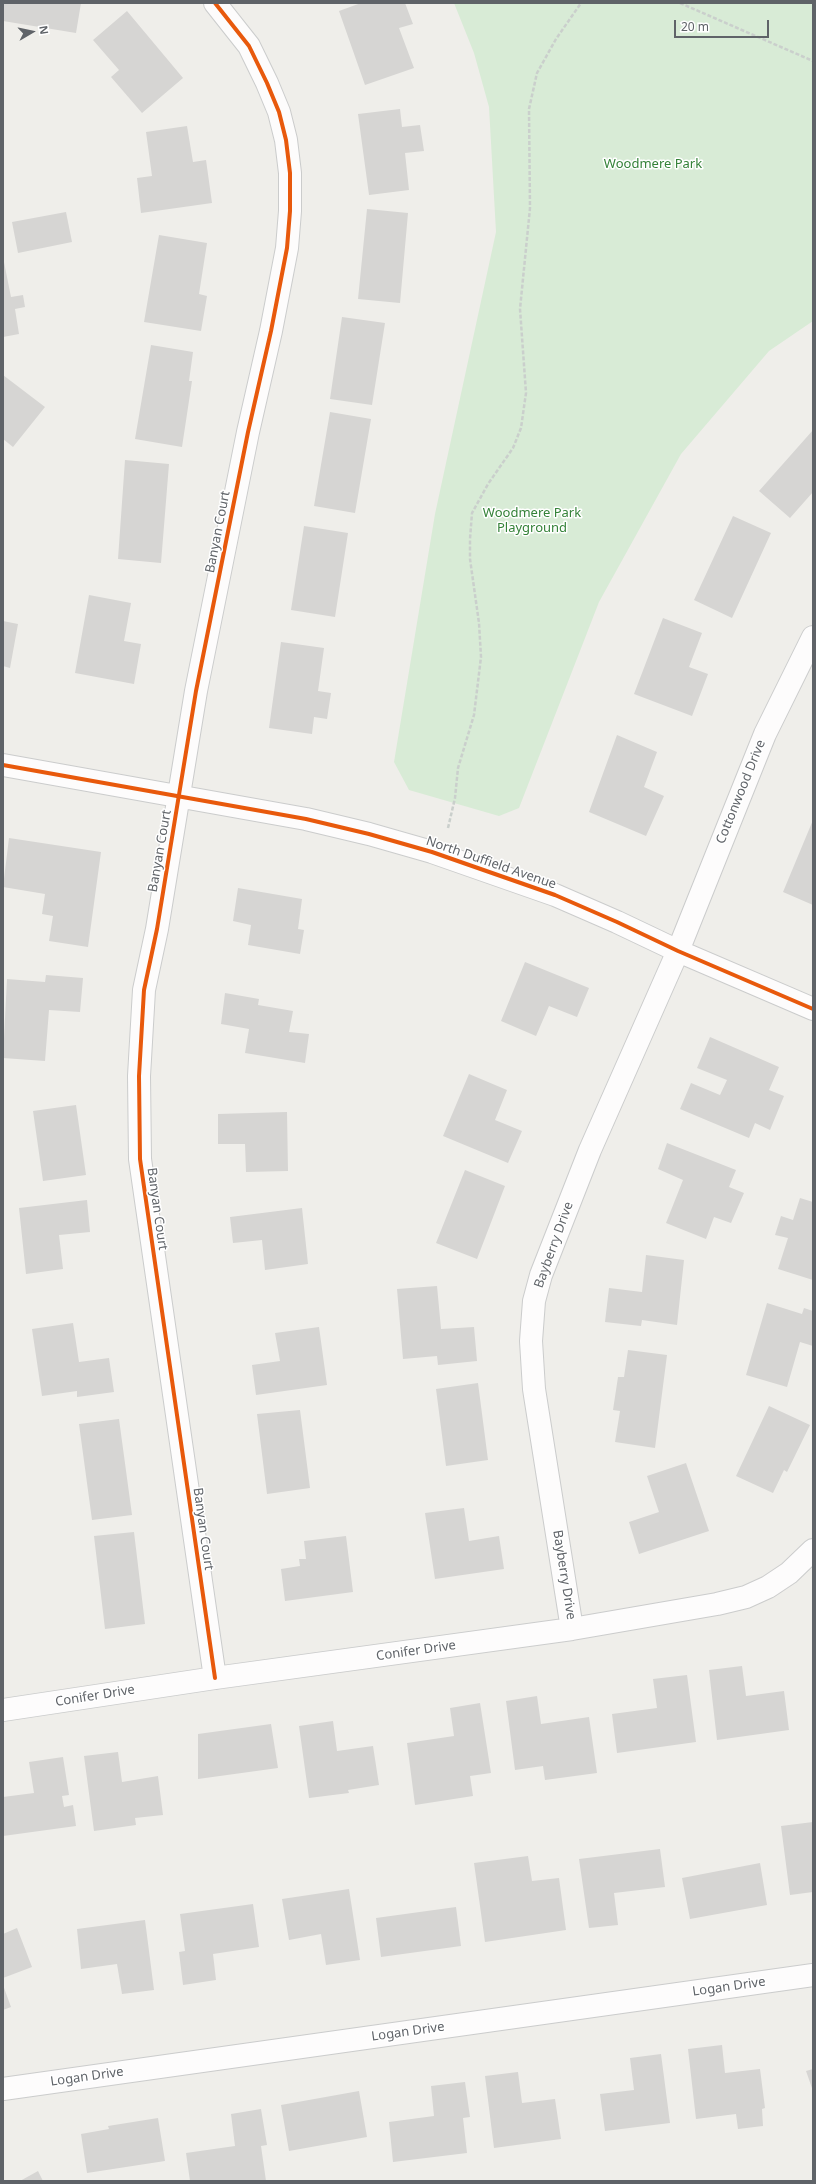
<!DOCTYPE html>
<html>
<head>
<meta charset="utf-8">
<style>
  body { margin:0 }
  #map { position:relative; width:816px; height:2184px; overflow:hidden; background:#efeeea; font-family:"Noto Sans",sans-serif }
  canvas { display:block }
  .frame { position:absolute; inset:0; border:4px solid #5f6368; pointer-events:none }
  .north { position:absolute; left:12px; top:12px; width:40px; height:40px; -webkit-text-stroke:3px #fff; paint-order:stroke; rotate:81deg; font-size:11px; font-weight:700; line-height:16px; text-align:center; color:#5f6368 }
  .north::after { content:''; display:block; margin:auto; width:14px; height:18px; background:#5f6368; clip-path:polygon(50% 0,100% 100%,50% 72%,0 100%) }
  .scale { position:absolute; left:674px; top:20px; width:95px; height:18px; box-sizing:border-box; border:2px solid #5f6368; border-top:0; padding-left:5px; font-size:12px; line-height:14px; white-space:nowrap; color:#5f6368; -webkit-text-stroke:3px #fff; paint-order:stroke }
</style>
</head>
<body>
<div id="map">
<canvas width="816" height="2184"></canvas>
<div class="frame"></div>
<div class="north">N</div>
<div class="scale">20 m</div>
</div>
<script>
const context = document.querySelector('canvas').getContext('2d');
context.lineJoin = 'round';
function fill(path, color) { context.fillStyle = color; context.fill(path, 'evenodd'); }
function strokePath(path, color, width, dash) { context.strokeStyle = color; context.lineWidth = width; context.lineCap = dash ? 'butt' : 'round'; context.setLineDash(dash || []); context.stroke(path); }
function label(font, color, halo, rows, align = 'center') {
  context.font = font + ' "Noto Sans",sans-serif'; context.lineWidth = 3; context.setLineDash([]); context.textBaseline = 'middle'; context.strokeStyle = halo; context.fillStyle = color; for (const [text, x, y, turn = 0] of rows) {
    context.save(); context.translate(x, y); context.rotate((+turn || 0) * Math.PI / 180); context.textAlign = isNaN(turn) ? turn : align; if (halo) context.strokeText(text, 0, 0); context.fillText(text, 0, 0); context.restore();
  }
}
fill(new Path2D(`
  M454,3H813V321L769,351L681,454L599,602L519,808L499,816L409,790L394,762L435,514L496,232L489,107L474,53Z`), '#d8ebd6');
fill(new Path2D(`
  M3,3H81L76,33L3,21Z
  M361,3H405L413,24L399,28L414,68L365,85L339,11Z
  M127,11L183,78L142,113L111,77L119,70L93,40Z
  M400,109L402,127L420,125L424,151L405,153L409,190L369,195L358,114Z
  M187,126L193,162L206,160L212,203L141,213L137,178L152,176L146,132Z
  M367,209L408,213L400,303L358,299Z
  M66,212L72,242L18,253L12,222Z
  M159,235L207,243L199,294L207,296L201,331L144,322Z
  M3,257L11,297L23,295L25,307L15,309L19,334L3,337Z
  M342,317L385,323L372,405L330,399Z
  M151,345L193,352L189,381H192L182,447L135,439Z
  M3,375L45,407L13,447L3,439Z
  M330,412L371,419L355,513L314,506Z
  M813,430V492L790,518L759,491Z
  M125,460L169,464L161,563L118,559Z
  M733,516L771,533L732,618L694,600Z
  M304,526L348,533L335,617L291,610Z
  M89,595L131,603L124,641L141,644L134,684L75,673Z
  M663,618L702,633L689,667L708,674L692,716L634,694Z
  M3,621L18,624L10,668L3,666Z
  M281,642L324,648L318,691L331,693L327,719L314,717L312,734L269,728Z
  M617,735L657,752L644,787L664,796L646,836L589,812Z
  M813,820V905L783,892Z
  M9,838L101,852L88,947L49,941L53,916L42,914L45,894L3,887Z
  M238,888L302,899L298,929L304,930L300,954L248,945L251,925L233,921Z
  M525,962L589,988L577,1017L549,1006L536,1036L501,1021Z
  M46,975L83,978L80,1012L49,1010L45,1061L3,1058L7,979L45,982Z
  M225,993L259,999L258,1005L293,1011L289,1032L309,1034L305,1063L245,1053L249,1029L221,1024Z
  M710,1037L779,1067L769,1090L784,1096L770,1130L755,1123L749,1138L680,1109L691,1083L720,1095L727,1080L697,1068Z
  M469,1074L507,1090L495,1120L522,1131L508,1163L443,1136Z
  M76,1105L86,1175L43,1181L33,1111Z
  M287,1112L288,1171L246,1172L245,1144H218V1114Z
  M667,1143L736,1170L729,1187L744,1193L731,1223L714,1217L706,1239L666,1223L683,1180L658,1169Z
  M465,1170L505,1186L477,1259L436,1243Z
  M800,1198L813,1202V1280L778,1269L788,1238L775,1235L781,1216L793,1220Z
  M87,1200L90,1232L59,1235L63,1269L26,1274L19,1208Z
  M302,1208L308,1264L265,1270L262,1240L233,1243L230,1217Z
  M646,1255L684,1260L677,1325L642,1320L641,1326L605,1322L609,1288L642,1292Z
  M437,1286L441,1329L474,1327L477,1361L438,1365L437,1356L403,1359L397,1289Z
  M767,1303L802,1314L804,1308L813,1311V1346L800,1342L787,1387L746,1375Z
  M73,1323L79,1362L109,1358L114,1392L77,1397V1391L42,1396L32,1329Z
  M319,1327L327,1385L256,1395L252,1365L280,1361L275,1333Z
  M628,1350L667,1355L655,1448L615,1442L620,1411L613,1410L618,1377H624Z
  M478,1383L488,1460L446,1466L436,1389Z
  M769,1406L810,1425L787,1472L784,1470L773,1493L736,1476Z
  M300,1410L310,1488L267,1494L257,1414Z
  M119,1419L132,1515L92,1520L79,1424Z
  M686,1463L709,1531L639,1554L629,1522L659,1512L647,1476Z
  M464,1508L469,1541L499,1536L504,1569L435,1579L425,1513Z
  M134,1532L145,1624L105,1629L94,1536Z
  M346,1536L353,1592L285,1601L281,1569L300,1566L299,1559H306L304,1541Z
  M742,1666L746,1696L784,1691L789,1730L717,1740L709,1670Z
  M687,1675L696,1742L617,1753L612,1714L657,1708L653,1679Z
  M537,1696L541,1724L589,1717L597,1773L545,1780L543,1766L515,1770L506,1701Z
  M480,1703L491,1773L470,1776L473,1796L415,1805L407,1743L454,1736L450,1708Z
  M333,1721L337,1751L373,1746L379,1785L348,1790L349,1793L309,1798L299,1726Z
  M271,1724L278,1768L198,1779V1734Z
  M118,1752L122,1782L158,1776L163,1815L135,1818L136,1825L94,1831L84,1756Z
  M63,1757L69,1795L62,1796L64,1807L73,1805L76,1826L3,1836V1797L34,1793L29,1762Z
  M813,1822V1892L790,1895L781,1826Z
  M660,1849L665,1887L614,1893L618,1925L589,1928L579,1859Z
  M528,1856L532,1881L559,1878L566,1930L485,1942L474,1863Z
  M760,1863L767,1905L690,1919L682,1878Z
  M349,1889L360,1960L326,1965L321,1934L289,1940L282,1899Z
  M253,1904L259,1947L213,1954L216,1980L183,1985L179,1952L185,1951L180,1914Z
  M456,1907L461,1946L381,1957L376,1918Z
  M145,1920L154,1990L122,1994L117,1964L81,1969L77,1929Z
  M17,1928L32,1967L3,1978V1934Z
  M3,1985L11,2007L3,2010Z
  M722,2045L725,2073L760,2069L765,2108L762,2109L763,2126L738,2129L736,2114L696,2119L688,2049Z
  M661,2054L670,2123L605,2131L600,2094L634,2090L630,2058Z
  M813,2069V2091L806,2071Z
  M518,2072L522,2103L555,2099L561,2139L494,2148L485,2076Z
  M465,2082L470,2117L463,2118L467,2153L393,2162L389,2122L434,2116L431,2086Z
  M359,2091L367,2137L289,2151L281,2105Z
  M261,2109L267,2145L261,2146L266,2181H190L186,2153L235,2146L231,2114Z
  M158,2118L165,2161L87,2173L81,2134L109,2129L108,2126Z
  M38,2171L43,2181H20Z`), '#d6d5d3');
const minor = new Path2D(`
  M3,765L306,819L369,834L432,852L555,895L617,922L678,951L813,1009
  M572,1629L534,1389L531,1341L534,1301L541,1275L590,1150L678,951L765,734L813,637
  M215,1678L140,1159L139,1076L144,990L157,929L196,691L248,432L271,331L287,248L290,211V173L286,140L279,112L267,83L249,46L215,3
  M3,1710L215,1678L572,1629L717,1604L746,1597L768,1587L789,1573L813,1550
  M3,2089L813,1975`);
strokePath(minor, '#cbcccc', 24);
strokePath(new Path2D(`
  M680,3L813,61
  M448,828L455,798L458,768L474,715L481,657L479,623L470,559V539L472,513L488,484L513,448L521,428L526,393L520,309L530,208L529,109L537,73L556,39L581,3`), '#cacfcc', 2.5, [4, 2]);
strokePath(minor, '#fdfcfc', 22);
strokePath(new Path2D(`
  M3,765L306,819L369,834L432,852L555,895L617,922L678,951L813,1009
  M215,1678L140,1159L139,1076L144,990L157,929L196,691L248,432L271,331L287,248L290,211V173L286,140L279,112L267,83L249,46L215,3`), '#e8590c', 4);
label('13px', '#348238', '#fff', [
  ["Woodmere Park",653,164],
  ["Woodmere Park",532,513],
  ["Playground",532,528]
]);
label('13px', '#5f6368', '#fff', [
  ["Banyan Court",218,532,-79],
  ["Cottonwood Drive",741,792,-68],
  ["Banyan Court",160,851,-80],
  ["North Duffield Avenue",491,863,19],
  ["Banyan Court",157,1209,82],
  ["Bayberry Drive",554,1245,-70],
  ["Banyan Court",203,1529,82],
  ["Bayberry Drive",564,1575,81],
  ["Conifer Drive",416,1651,-8],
  ["Conifer Drive",95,1696,-9],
  ["Logan Drive",729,1987,-8],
  ["Logan Drive",408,2032,-8],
  ["Logan Drive",87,2077,-8]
]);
</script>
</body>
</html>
